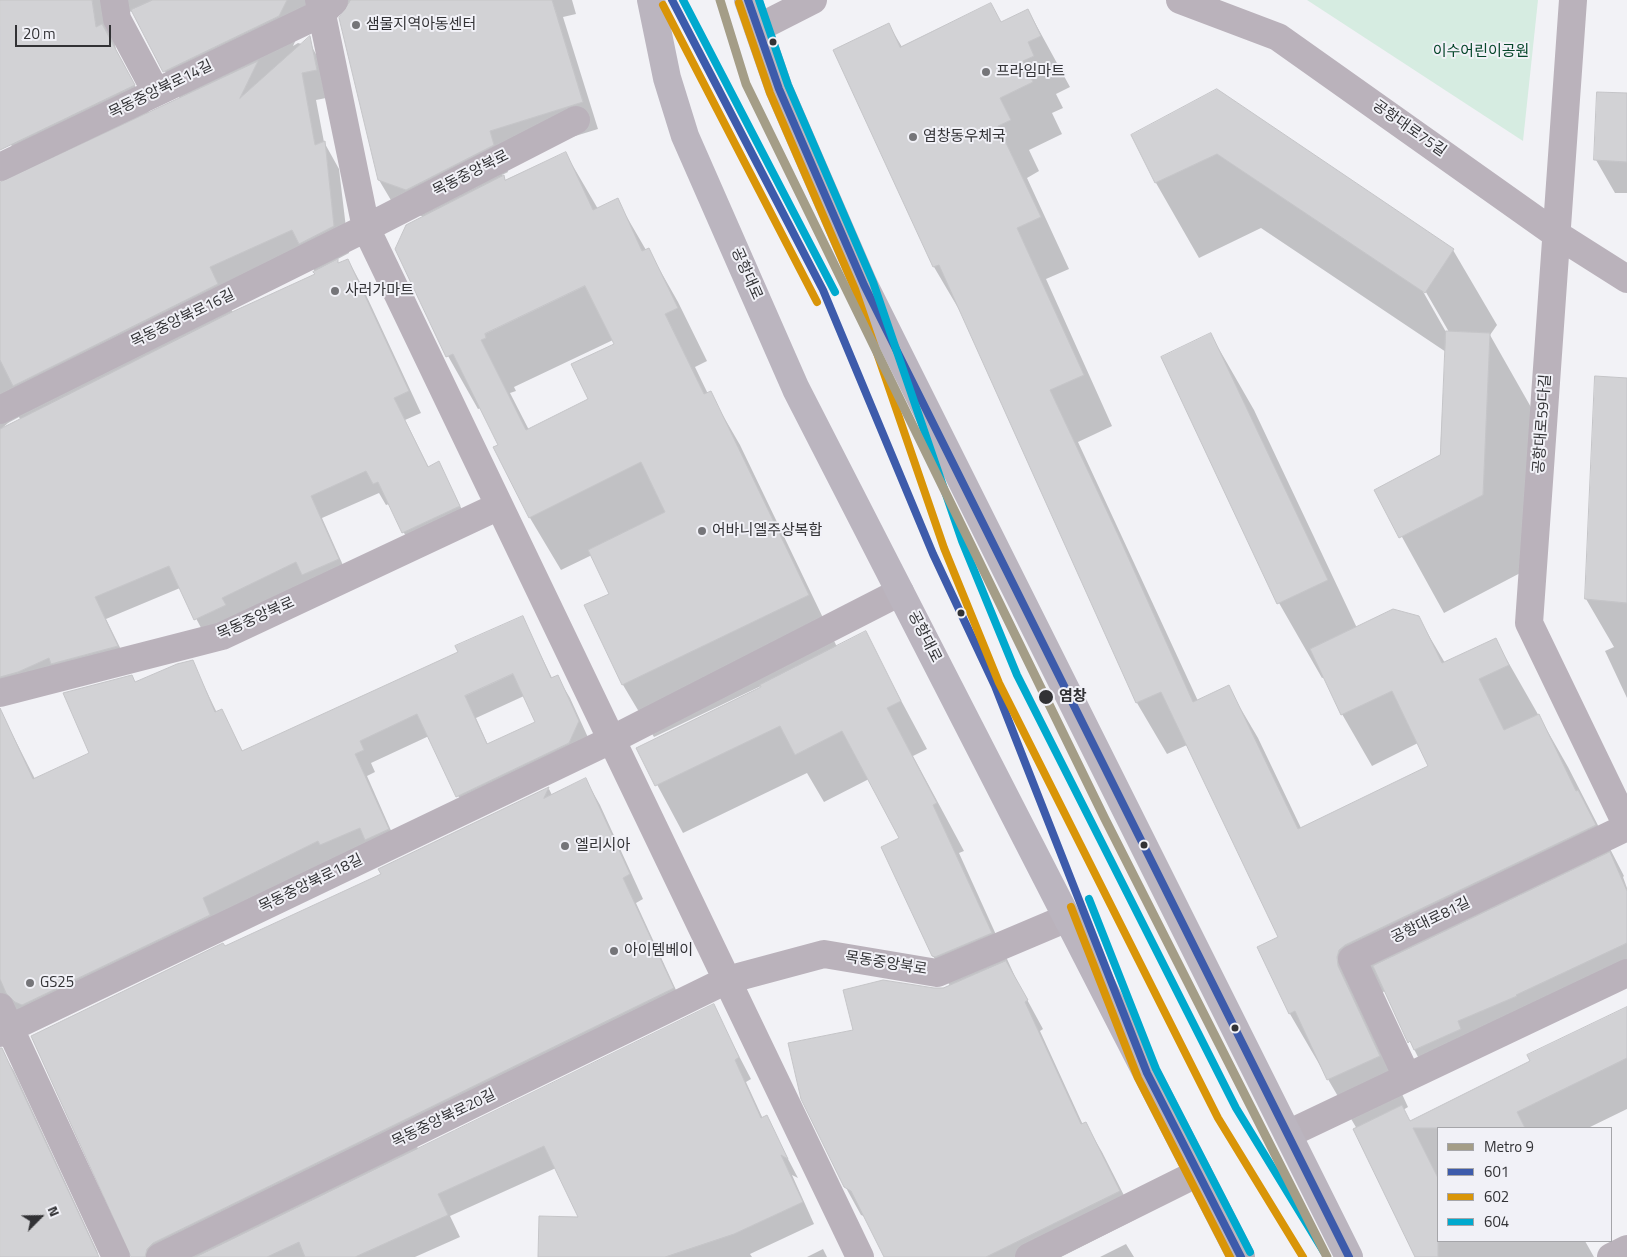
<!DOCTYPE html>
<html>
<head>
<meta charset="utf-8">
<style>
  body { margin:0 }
  #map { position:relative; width:1627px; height:1257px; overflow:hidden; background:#f2f2f6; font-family:"Titillium Web",sans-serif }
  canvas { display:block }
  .legend { position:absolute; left:1437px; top:1127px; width:175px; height:115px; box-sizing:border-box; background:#f1f1f7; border:1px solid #a5a5a9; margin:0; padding:6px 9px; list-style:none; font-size:15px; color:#323235 }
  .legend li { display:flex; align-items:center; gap:10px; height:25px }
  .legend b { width:25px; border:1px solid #a5a5a9 }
  .north { position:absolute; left:15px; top:1192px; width:50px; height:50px; -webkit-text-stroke:4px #f1f1f7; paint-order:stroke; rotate:67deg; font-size:14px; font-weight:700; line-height:20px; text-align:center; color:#323235 }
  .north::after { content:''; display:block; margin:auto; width:18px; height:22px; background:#323235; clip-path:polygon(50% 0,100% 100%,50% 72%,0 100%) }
  .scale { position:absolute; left:15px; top:25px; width:96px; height:22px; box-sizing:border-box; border:2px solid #323235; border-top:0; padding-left:6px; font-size:15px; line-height:18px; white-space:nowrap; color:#323235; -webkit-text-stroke:4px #f1f1f7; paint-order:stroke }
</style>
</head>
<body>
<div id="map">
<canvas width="1627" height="1257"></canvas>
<ul class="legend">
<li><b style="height:6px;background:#a49d87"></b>Metro 9</li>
<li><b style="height:6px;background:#3d5bab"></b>601</li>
<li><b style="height:6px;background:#d99508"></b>602</li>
<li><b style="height:6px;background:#00a9ce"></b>604</li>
</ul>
<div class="north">N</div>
<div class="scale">20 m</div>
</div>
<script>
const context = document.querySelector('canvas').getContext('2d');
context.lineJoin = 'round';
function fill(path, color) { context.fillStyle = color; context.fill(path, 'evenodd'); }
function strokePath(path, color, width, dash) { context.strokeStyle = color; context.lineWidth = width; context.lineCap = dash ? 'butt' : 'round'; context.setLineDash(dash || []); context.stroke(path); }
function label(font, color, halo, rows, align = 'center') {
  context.font = font + ' "Titillium Web","Noto Sans KR",sans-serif'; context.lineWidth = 4; context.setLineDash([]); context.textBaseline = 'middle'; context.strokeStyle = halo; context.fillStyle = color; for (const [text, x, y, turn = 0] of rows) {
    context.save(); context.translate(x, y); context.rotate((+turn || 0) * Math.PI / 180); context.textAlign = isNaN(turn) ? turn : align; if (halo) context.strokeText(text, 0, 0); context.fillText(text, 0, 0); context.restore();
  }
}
fill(new Path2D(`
  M1307,0H1538L1523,141Z`), '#d6ece1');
fill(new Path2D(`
  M0,0H315L293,46L298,43L312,47L327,74L331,97L316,100L324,142L339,169L349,253L336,260L339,264L348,260L360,282L421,413L405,420L429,468L439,463L471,528L415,554L389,504L386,505L379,493L322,518L350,581L208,641L180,588L106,619L130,668L0,706V182L26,173L0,124ZM127,11L133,12L180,99L150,114L116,50L113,30ZM308,256L316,275L233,313L225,294ZM19,417L21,421L0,430L8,423Z
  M338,0H572L576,14L563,17L598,129L504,158L508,172L502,175L506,181L566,154L598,209L617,200L646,250L648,249L678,302L707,361L695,367L708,394L710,393L740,445L837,647L865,633L927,749L913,756L964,851L959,853L1017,981L1043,1029L1040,1031L1083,1125L1085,1123L1102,1152L1136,1219L1061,1257H885L866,1217L861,1215L845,1186L855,1031L934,990L950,986L933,956L900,839L869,779L824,802L807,773L683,833L638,749L763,688L761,686L654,737L623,685L586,606L610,594L592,555L561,570L530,518L495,448L499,445L481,408L478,409L448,356L397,249L424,217L395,207L379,180L345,13ZM613,340L616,345L589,400L529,430L510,393L516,391L514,387Z
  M1028,10L1070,87L1056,94L1063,108L1052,113L1062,134L1029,150L1039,171L1027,178L1069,269L1046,279L1112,426L1078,442L1198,701L1228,687L1258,738L1301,828L1429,767L1418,743L1372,766L1342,714L1325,677L1322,678L1279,603L1163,357L1211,335L1254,410L1357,628L1418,617L1445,663L1495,639L1568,767L1624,876L1623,877L1627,888V966L1420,1061L1385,991L1375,996L1367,1018L1408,1107L1403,1110L1410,1122L1627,1017V1109L1588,1128H1438V1241H1585L1594,1257H1417L1357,1129L1290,1014L1259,948L1280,938L1187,745L1167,754L1137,703L964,318L934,267L835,50L889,25L902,47L1001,23Z
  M1217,91L1453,250L1497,325L1490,335L1532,409L1526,570L1444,613L1376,490L1441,456L1446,352L1261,228L1199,258L1156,183L1132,135ZM1423,287L1449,332H1446L1421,288Z
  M1627,95V193H1615L1596,160Z
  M1627,379V698L1605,651L1614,647L1586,599Z
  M522,617L552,678L557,676L570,698L591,744L469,818L429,736L371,763L375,772L367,776L400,851L0,1019V710L35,779L91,753L135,683L192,661L217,713L222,711L243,752L459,653ZM524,696L537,723L488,745L476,718Z
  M586,780L600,805L643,899L636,903L687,1014L417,1146L418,1149L713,1006L751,1079L746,1082L763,1119L766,1117L798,1178L792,1175L814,1224L750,1254L752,1257H539L580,1219L556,1168L450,1216L460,1237L415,1257H136L225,948L383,875L380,869L549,789L552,795Z
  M0,1049L14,1071L98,1253L93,1251L96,1257H0Z
  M1126,1244L1134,1257H1100Z
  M823,1249L827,1257H807Z`), '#0003');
const building = new Path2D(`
  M0,0H92L96,27L102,24L135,85L0,150Z
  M153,0H287L279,16L163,72L131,10Z
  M351,0H552L583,102L490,131L494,145L406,190L378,180L339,18Z
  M991,3L1001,22L1028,9L1041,36L1028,42L1034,56L1023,61L1033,82L1000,98L1011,120L998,126L1041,217L1017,228L1084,375L1050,390L1119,537L1193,702L1229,685L1298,829L1428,766L1392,691L1341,715L1310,649L1393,609L1419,616L1442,663L1496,638L1509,665L1479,679L1504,730L1539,714L1576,791L1578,790L1596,825L1345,945L1339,950L1337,957L1338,966L1380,1056L1327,1080L1295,1011L1289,1014L1257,947L1278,937L1161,692L1136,703L939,265L933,267L833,50L889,23L900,47Z
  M310,36L317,70L302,73L315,145L325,141L334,226L299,244L292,230L210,267L218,284L13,386L0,360V182L258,61L240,98Z
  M1217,89L1454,249L1425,293L1217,154L1155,183L1131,135Z
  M1597,92L1627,93V162L1594,160Z
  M566,152L593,210L618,198L642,251L649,248L678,308L665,314L704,394L711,391L809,595L622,685L584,605L609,594L588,550L665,512L641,462L529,518L493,447L498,445L453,354L446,357L395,249L406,225L504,175L505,180ZM585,286L614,344L571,364L588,399L526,430L481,340L486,338L485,334Z
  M338,259V263L348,259L409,391L394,398L428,467L439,461L460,506L402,533L378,482L373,484L366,471L311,496L339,559L302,575L296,562L222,598L226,605L194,620L169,566L95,597L118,646L51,664L49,658L18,672L0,677V429L232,312L315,274L313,272Z
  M1446,331L1490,333L1483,495L1399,538L1374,490L1440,455Z
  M1211,333L1328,580L1277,604L1161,357Z
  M1595,376L1627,378V603L1585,599Z
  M523,616L551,678L558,675L579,721L569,743L456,797L417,714L360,741L364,750L355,754L389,829L365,840L360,828L320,845L318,841L203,898L210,915L22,1005L15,1002L6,993L0,979V708L33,779L89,753L63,693L132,675L135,682L177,664L193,660L215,712L222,709L242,751L458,652L455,646ZM513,674L535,722L487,744L465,696Z
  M866,631L901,701L887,708L937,803L933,805L992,933L935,957L932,956L881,847L899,838L842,731L795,755L780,726L655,786L636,748L761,687L760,685Z
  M586,778L630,874L623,878L674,988L153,1243L147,1249L145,1257H131L31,1036L223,943L225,946L381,874L378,869L549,787L544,798Z
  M1610,852L1627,891V943L1516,995L1517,996L1458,1021L1461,1029L1414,1050L1410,1041L1408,1043L1373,966Z
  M1006,961L1028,1000L1025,1002L1081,1124L1086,1122L1120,1191L986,1257H884L851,1191L844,1187L801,1099L788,1043L853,1030L843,990L883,980L934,988H943Z
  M714,1004L739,1057L735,1060L761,1118L767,1115L788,1159L781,1155L803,1202L734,1234L665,1257H538L539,1216L578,1217L544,1146L438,1194L448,1215L355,1257H305L299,1242L267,1257H196Z
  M1627,1007V1058L1517,1112L1525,1128H1413L1438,1178V1257H1415L1353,1129L1402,1105L1410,1121L1530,1061L1527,1055Z
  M0,1048H2L99,1257H0Z`);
fill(building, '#d2d2d5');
strokePath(building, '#c5c5c8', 1);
strokePath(new Path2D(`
  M114,0L117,19L156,92
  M319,0L366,228L860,1257
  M1180,0L1278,37L1556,234L1627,279
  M1573,0L1529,623L1627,826
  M758,28L813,0
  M0,167L322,13L334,1
  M0,410L366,228L576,120
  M0,693L222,636L499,506
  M0,1007L116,1257
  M0,1033L611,740L900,592
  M1407,1077L1352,959L1627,827
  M1288,1134L1627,973
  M160,1257L727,980L824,954L937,973L1067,918
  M1029,1257L1198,1173
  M1611,1257L1627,1249`), '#bab2bb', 28);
strokePath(new Path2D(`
  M651,0L667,78L685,136L796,389L1241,1257
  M748,0L779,89L864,285L1349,1257`), '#bbb5bf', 28);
strokePath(new Path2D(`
  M672,0L823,290L933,554L995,686L1147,1073L1241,1257
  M748,0L779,89L864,285L1349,1257`), '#3d5bab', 8);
strokePath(new Path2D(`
  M739,3L770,93L855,289L944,548L999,683L1218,1118L1303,1257
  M663,5L817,302
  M1071,907L1138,1078L1230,1257`), '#d99508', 8);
strokePath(new Path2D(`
  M683,0L835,292
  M759,0L788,85L873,282L962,541L1017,675L1236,1108L1324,1252
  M1089,899L1156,1069L1250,1252`), '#00a9ce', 8);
strokePath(new Path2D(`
  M720,0L746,84L1105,819L1327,1257`), '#a49d87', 9);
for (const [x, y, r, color] of [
  [356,25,5,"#757579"],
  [773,42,4.5,"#323235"],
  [986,72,5,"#757579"],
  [913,137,5,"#757579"],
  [335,291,5,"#757579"],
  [702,531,5,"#757579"],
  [961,613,4.5,"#323235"],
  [1046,697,8,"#323235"],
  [1144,845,4.5,"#323235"],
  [565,846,5,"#757579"],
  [614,951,5,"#757579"],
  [30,983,5,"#757579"],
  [1235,1028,4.5,"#323235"]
]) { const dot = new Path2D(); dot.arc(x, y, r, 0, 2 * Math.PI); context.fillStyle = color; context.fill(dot); strokePath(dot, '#f1f1f7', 2); }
label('15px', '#323235', '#f1f1f7', [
  ["샘물지역아동센터",366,25],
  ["프라임마트",996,72],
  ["염창동우체국",923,137],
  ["사러가마트",345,291],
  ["어바니엘주상복합",712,531],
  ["엘리시아",575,846],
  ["아이템베이",624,951],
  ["GS25",40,983]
], 'left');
label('15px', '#05462a', '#f1f1f7', [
  ["이수어린이공원",1481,52]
]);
label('15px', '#323235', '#f1f1f7', [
  ["목동중앙북로14길",161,90,-26],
  ["공항대로75길",1409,129,35],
  ["목동중앙북로",471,174,-27],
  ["공항대로",746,274,66],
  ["목동중앙북로16길",183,319,-26],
  ["공항대로59다길",1543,424,-86],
  ["목동중앙북로",256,619,-24],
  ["공항대로",924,637,63],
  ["목동중앙북로18길",311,884,-26],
  ["공항대로81길",1431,921,-26],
  ["목동중앙북로",886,964,9],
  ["목동중앙북로20길",444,1119,-26]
]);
label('bold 15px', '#323235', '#f1f1f7', [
  ["염창",1059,697]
], 'left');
</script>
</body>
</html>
